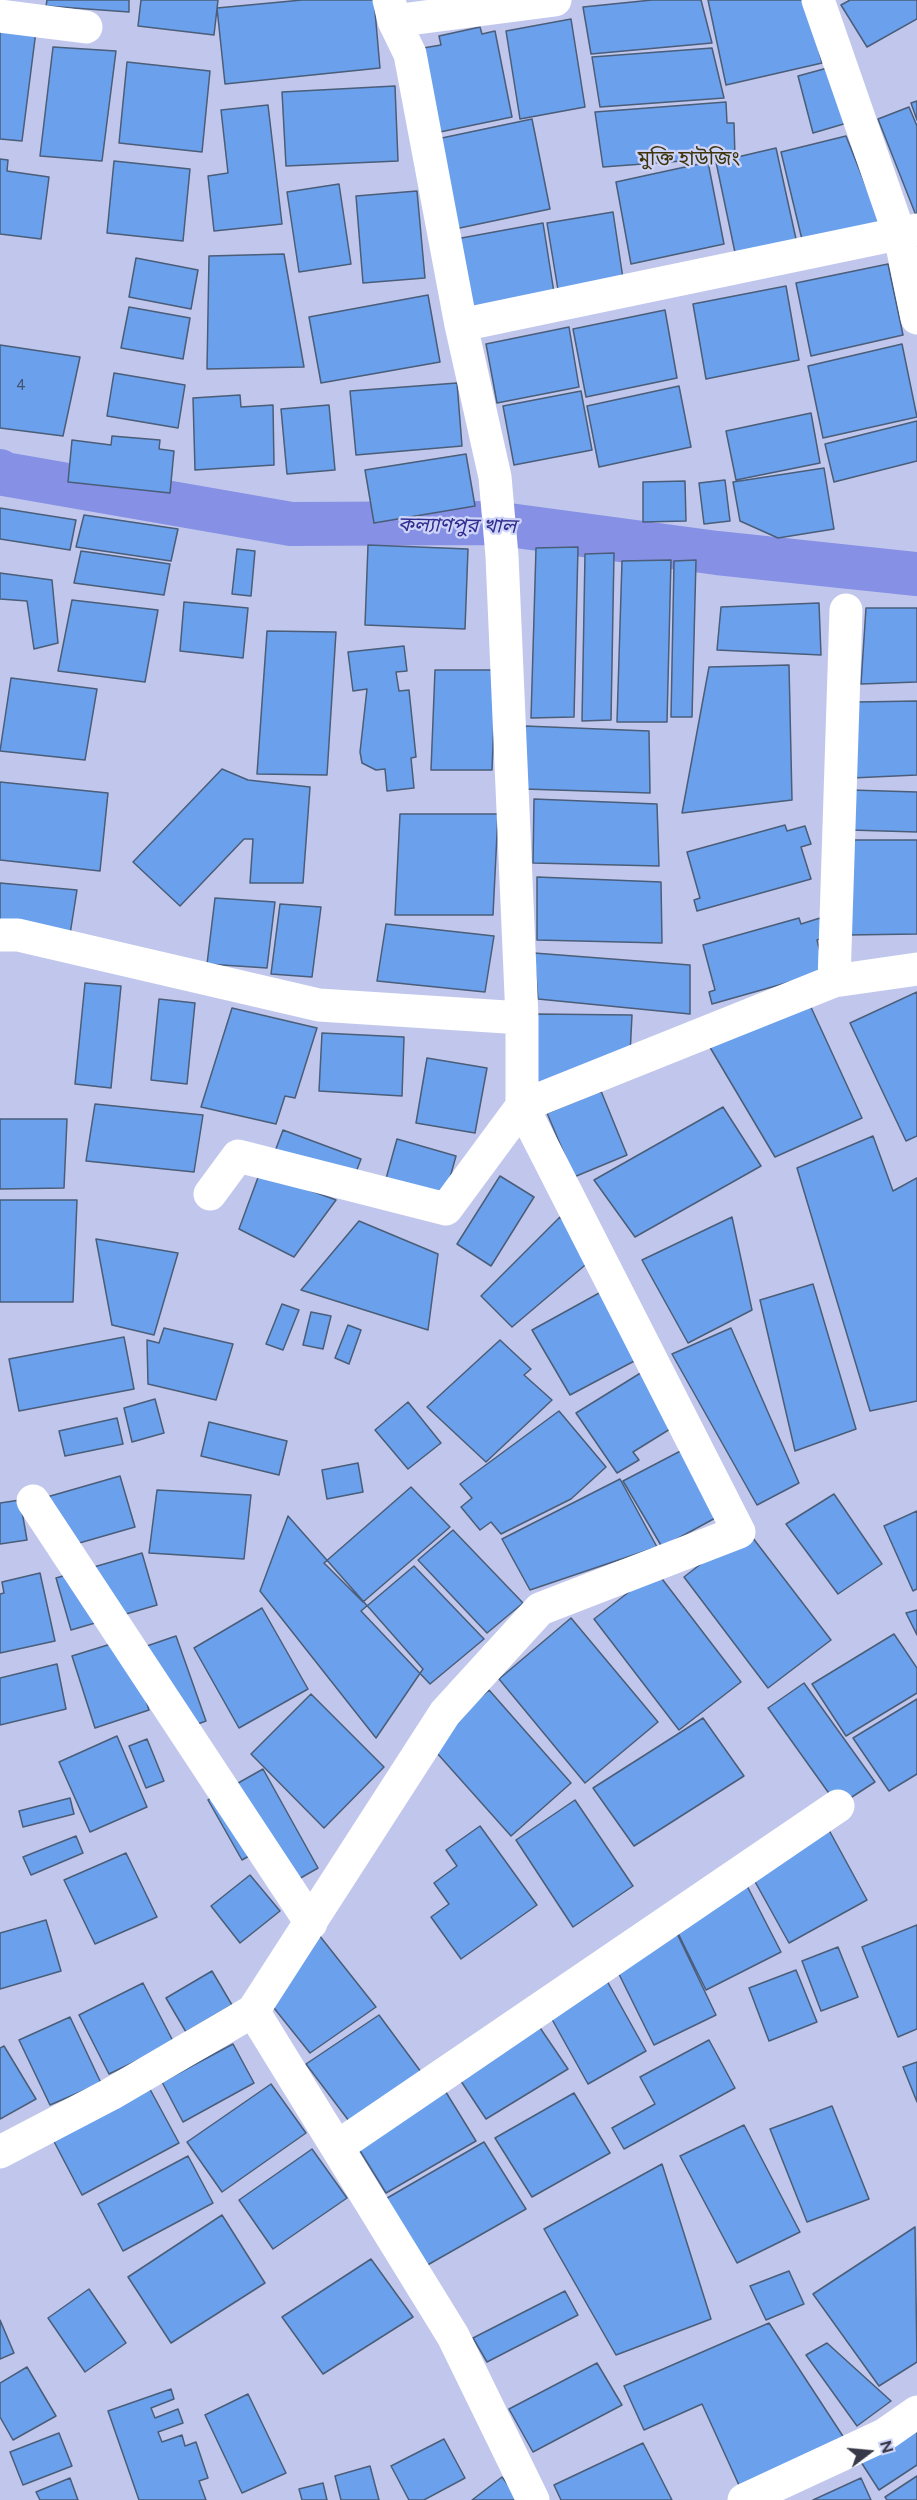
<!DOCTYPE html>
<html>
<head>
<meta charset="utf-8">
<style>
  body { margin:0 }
  #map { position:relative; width:917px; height:2500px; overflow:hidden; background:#c1c7ec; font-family:Figtree,sans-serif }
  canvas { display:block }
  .north { position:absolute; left:839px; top:2422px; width:60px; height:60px; -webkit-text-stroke:4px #ced4f9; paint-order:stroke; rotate:74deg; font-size:16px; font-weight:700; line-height:24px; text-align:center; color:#373948 }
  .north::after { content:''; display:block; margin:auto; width:21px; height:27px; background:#373948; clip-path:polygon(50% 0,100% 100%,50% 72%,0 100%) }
</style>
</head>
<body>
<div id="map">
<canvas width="917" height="2500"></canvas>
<div class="north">N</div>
</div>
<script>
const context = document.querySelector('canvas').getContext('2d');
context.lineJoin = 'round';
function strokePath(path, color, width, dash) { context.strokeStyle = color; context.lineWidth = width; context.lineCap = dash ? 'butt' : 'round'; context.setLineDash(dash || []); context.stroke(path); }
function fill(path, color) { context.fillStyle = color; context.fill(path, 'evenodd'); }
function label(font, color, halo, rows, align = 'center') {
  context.font = font + ' Figtree,"Noto Sans Bengali",sans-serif'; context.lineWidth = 4.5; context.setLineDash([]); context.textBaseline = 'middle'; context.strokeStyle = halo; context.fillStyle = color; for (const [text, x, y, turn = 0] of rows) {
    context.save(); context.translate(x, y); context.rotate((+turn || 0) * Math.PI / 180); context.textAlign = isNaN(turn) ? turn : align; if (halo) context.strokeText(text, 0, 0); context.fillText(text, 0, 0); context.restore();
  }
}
strokePath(new Path2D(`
  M0,471L4,474L291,524L494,523L717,553L917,574`), '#8690e5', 44);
const building = new Path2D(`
  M47,0H129V12L46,6Z
  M141,0H218L214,35L138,26Z
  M302,0H374L380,68L225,84L217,8Z
  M652,0H701L712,43L591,54L583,7Z
  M708,0H807L822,63L726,85Z
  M850,0H917V19L867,47L841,5Z
  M571,19L585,107L520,119L506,31Z
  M480,27L482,34L495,31L512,117L440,132L423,48L441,45L439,36Z
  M0,29L36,31L22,141L0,139Z
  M53,47L116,51L102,161L40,156Z
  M712,48L724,98L600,107L592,57Z
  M127,62L210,71L202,152L119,143Z
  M831,67L847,123L813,133L798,76Z
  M395,86L398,161L286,166L282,92Z
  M917,101V120L911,103Z
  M726,102L727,123H734L735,157L603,167L595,112Z
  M268,105L282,224L214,231L208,176L228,173L221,110Z
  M909,107L917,126V218L878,119Z
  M532,119L550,209L455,229L437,139Z
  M846,136L883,229L804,248L781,152Z
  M776,148L798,248L737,262L716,162Z
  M0,159L8,160L7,171L49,177L41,239L0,234Z
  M114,161L190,169L183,241L107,233Z
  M708,162L724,244L631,264L616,182Z
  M339,184L351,264L299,272L287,192Z
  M417,191L425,278L363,283L356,196Z
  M613,212L624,285L559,296L547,223Z
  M543,223L555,299L468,314L456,239Z
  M284,254L304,367L207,369L209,256Z
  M136,258L198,270L191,309L129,297Z
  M888,264L903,335L811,356L796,283Z
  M786,286L799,360L706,379L693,304Z
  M428,295L440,362L321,383L309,317Z
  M129,307L190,318L183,359L121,348Z
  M665,310L677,378L586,397L573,329Z
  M569,327L579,387L497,403L486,344Z
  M902,344L917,417L823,438L808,366Z
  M0,345L80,357L63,436L0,428Z
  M114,373L185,385L178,428L107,416Z
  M457,383L462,446L356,455L350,391Z
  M679,386L691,447L599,467L587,406Z
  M581,391L592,450L514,465L503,406Z
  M240,395L241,407L273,405L274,465L195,470L193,398Z
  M329,405L335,470L287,474L281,409Z
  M811,413L820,463L736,480L726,431Z
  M917,421V461L834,482L825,444Z
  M112,436L160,440L159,449L174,451L170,493L68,482L72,440L111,445Z
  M466,454L475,506L374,523L365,470Z
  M824,468L834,529L778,538L740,521L733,482Z
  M725,480L730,521L704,524L699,483Z
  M685,481L686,521L643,522V482Z
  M0,508L76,520L70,550L0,539Z
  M84,515L178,529L171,561L76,547Z
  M368,545L468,549L465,629L365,625Z
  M578,547L574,717L531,718L536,548Z
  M237,549L255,551L251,596L232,594Z
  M81,551L170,564L164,595L74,583Z
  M614,553L611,720L582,721L585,554Z
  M671,560L667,722H617L622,561Z
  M696,560L692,717H671L674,561Z
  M0,573L52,580L58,643L34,649L27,601L0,599Z
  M72,600L158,610L145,682L58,671Z
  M184,602L248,608L243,658L180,651Z
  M819,603L821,655L717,650L721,607Z
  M866,608H917V682L861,684Z
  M267,631L336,632L327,775L257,774Z
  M404,646L407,671L396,672L399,691L409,690L416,757L411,758L414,788L387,791L385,769L376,770L362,763L360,752L367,689L353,691L348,652Z
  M789,665L792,800L682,813L709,667Z
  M435,670H496L492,770H431Z
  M11,678L97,689L85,760L0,751Z
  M917,701V775L852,778L857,702Z
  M525,726L649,731L650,793L524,789Z
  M222,769L248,780L310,787L303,883H250L253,839H244L180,906L133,862Z
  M0,782L108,793L100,871L0,860Z
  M851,790L917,792V832L850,830Z
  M534,799L657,804L659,866L533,863Z
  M400,814H498L493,915H395Z
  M785,825L787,831L805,826L811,844L801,847L811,879L697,911L694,900L700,898L687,852Z
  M849,840H917V934L847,935Z
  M537,877L661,882L662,943L537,940Z
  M0,883L77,890L68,947L0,940Z
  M215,898L275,902L267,968L207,964Z
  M280,904L321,907L312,977L271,974Z
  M799,918L801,924L820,918L826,937L817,940L825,972L712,1004L709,992L715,990L703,945Z
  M386,924L494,936L485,992L377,981Z
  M534,953L690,965V1014L538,999Z
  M85,983L121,986L111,1088L75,1084Z
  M917,992V1136L906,1141L850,1023Z
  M159,999L195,1003L187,1084L151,1080Z
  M809,1003L862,1118L775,1157L708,1044Z
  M232,1008L317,1028L295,1098L285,1096L276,1124L201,1107Z
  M535,1014L632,1015L630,1055L532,1086Z
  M322,1033L404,1037L402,1096L319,1091Z
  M427,1058L487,1068L475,1133L416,1123Z
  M601,1091L627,1155L574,1177L547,1113Z
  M95,1104L203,1115L194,1172L86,1161Z
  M723,1107L761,1166L635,1237L594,1180Z
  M0,1119H67L64,1188L0,1189Z
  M283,1130L361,1159L349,1191L271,1162Z
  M873,1136L893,1191L917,1178V1401L870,1411L797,1168Z
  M397,1139L456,1156L443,1203L384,1186Z
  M260,1172L336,1200L294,1257L239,1229Z
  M500,1176L534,1197L491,1266L457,1244Z
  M0,1200H77L73,1302H0Z
  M560,1217L597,1255L512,1327L481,1296Z
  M732,1217L752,1310L688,1343L642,1260Z
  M359,1221L438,1254L428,1330L301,1290Z
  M96,1239L178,1253L154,1335L112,1325Z
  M813,1284L856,1429L795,1451L760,1300Z
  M601,1292L640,1358L570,1395L532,1330Z
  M282,1304L299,1310L283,1350L266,1344Z
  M311,1312L331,1316L323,1349L303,1345Z
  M348,1325L361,1330L349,1364L335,1358Z
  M164,1328L233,1344L216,1400L148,1384L147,1340L159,1343Z
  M731,1328L799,1483L757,1505L672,1354Z
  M124,1337L134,1389L19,1411L9,1359Z
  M500,1340L531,1369L524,1375L552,1400L486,1462L427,1407Z
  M647,1369L683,1421L633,1452L639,1460L617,1473L576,1413Z
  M155,1399L164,1433L132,1442L124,1408Z
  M408,1402L441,1443L408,1469L375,1430Z
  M559,1411L606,1467L571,1499L501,1534L491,1522L480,1530L461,1507L472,1498L460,1484Z
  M117,1418L123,1444L65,1456L59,1431Z
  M209,1422L287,1441L279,1475L201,1456Z
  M692,1445L730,1510L662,1547L623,1481Z
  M358,1463L363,1492L327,1499L322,1470Z
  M120,1476L135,1527L48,1552L33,1501Z
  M620,1479L657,1547L530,1590L502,1539Z
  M411,1487L450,1527L363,1602L324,1563Z
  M157,1490L251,1495L244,1559L149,1553Z
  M834,1494L882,1564L838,1594L786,1524Z
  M20,1500L27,1540L0,1544V1503Z
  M917,1511V1589L913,1591L884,1526Z
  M288,1516L423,1669L376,1738L260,1591Z
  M746,1529L831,1640L768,1688L684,1577Z
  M453,1530L523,1603L487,1633L418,1560Z
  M142,1553L157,1605L71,1630L56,1578Z
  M414,1566L484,1639L430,1684L361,1611Z
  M656,1571L741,1682L679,1730L594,1619Z
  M40,1573L55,1641L0,1653V1594L4,1593L2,1582Z
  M262,1608L308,1689L239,1728L194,1648Z
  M917,1610V1635L906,1613Z
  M571,1618L658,1722L585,1783L499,1679Z
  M894,1634L917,1668V1693L846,1736L812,1684Z
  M176,1636L206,1721L170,1734L141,1648Z
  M127,1639L149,1710L95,1728L72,1656Z
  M57,1664L66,1709L0,1725V1678Z
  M804,1683L875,1782L838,1806L768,1708Z
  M489,1690L571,1783L511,1836L428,1743Z
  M311,1694L384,1767L324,1828L251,1754Z
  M917,1699V1774L889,1791L853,1738Z
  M703,1718L744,1776L634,1846L593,1788Z
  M117,1736L147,1807L90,1832L59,1762Z
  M147,1739L164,1781L146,1788L129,1746Z
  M263,1769L318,1868L278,1891L256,1852L242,1860L208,1800Z
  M70,1798L74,1814L23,1827L19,1811Z
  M575,1800L633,1886L573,1927L516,1840Z
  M823,1819L867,1900L789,1943L748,1869Z
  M480,1826L537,1905L461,1959L431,1917L449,1904L434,1883L457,1866L446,1850Z
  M76,1836L83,1853L31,1875L23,1857Z
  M126,1853L157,1917L95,1944L64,1880Z
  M250,1875L280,1911L240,1943L211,1906Z
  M743,1878L781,1952L706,1990L669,1915Z
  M46,1920L61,1971L0,1989V1933Z
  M672,1923L716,2015L654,2045L609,1954Z
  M917,1925V2029L898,2037L862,1947Z
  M315,1930L376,2007L310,2053L270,2003Z
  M838,1947L858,1997L821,2011L802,1961Z
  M597,1963L646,2051L588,2084L539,1996Z
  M796,1970L817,2022L769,2041L749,1988Z
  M212,1971L232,2005L186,2032L166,1998Z
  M143,1983L174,2043L109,2074L79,2015Z
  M530,2013L568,2069L486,2119L449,2063Z
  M379,2015L424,2076L352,2125L306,2064Z
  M70,2017L101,2083L50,2105L19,2040Z
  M709,2040L735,2088L624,2149L612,2128L655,2104L640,2077Z
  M233,2044L254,2083L183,2122L162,2082Z
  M4,2046L36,2099L0,2119V2048Z
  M917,2062V2102L903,2067Z
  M145,2080L179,2143L82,2195L49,2132Z
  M271,2084L306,2133L222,2192L187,2142Z
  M444,2089L476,2141L386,2193L354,2141Z
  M574,2093L610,2153L532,2197L495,2138Z
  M832,2106L869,2199L807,2222L770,2129Z
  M744,2125L800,2232L737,2263L680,2156Z
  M484,2142L526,2209L424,2267L382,2201Z
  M312,2149L347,2198L273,2249L239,2200Z
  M188,2156L213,2203L123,2251L98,2204Z
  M662,2164L711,2319L616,2355L544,2229Z
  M222,2215L265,2283L171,2343L128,2277Z
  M915,2227L917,2362L879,2386L813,2294Z
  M371,2259L413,2317L323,2374L282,2317Z
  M789,2271L804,2304L766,2320L750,2286Z
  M89,2289L126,2343L85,2372L48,2318Z
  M565,2291L578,2315L487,2362L473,2338Z
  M0,2320L14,2353L0,2359Z
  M769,2323L850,2447L743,2494L702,2404L644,2430L624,2386Z
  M827,2343L891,2401L857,2426L806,2355Z
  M597,2363L622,2405L533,2452L509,2409Z
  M27,2367L56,2416L13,2440L0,2417V2383Z
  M171,2389L174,2399L151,2408L155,2418L178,2409L183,2423L158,2432L162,2442L182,2435L185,2446L196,2442L208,2478L199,2481L206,2500H139L108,2411Z
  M248,2394L286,2473L242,2493L205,2415Z
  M917,2425V2465L879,2490L861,2462Z
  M59,2433L72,2466L23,2485L10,2452Z
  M444,2439L465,2478L424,2500H409L391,2466Z
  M643,2443L672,2500H561L554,2485Z
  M370,2466L379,2500H341L335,2476Z
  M917,2476V2500H887L885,2497Z
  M502,2477L520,2500H472Z
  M70,2478L78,2500H40L36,2492Z
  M861,2478L871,2500H813Z
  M323,2483L327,2500H302L299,2489Z`);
fill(building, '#6ba0ec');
strokePath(building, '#4a5d79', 1.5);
strokePath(new Path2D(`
  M818,0L900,236L917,318
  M0,16L86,27
  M394,21L555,0
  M461,325L917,230
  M0,935H18L319,1005L522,1018
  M834,981L846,610
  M210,1194L238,1156L446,1209L522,1106L834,981L917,969
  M33,1501L311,1923
  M253,2011L453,2336L533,2500
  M337,2147L838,1806
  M0,2152L111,2094L253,2011L445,1713L540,1609L739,1532L522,1106V1018L502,556L495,477L461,325L410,54L394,21L389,0
  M744,2500L884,2435L917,2412`), '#fff', 33);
label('15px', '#445371', null, [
  ["4",21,386]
]);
label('20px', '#3e350a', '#ced4f9', [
  ["মুক্তি হাউজিং",689,159]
]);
label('italic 20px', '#312d8f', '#ced4f9', [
  ["কল্যাণপুর খাল",457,526,1]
]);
</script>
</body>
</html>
